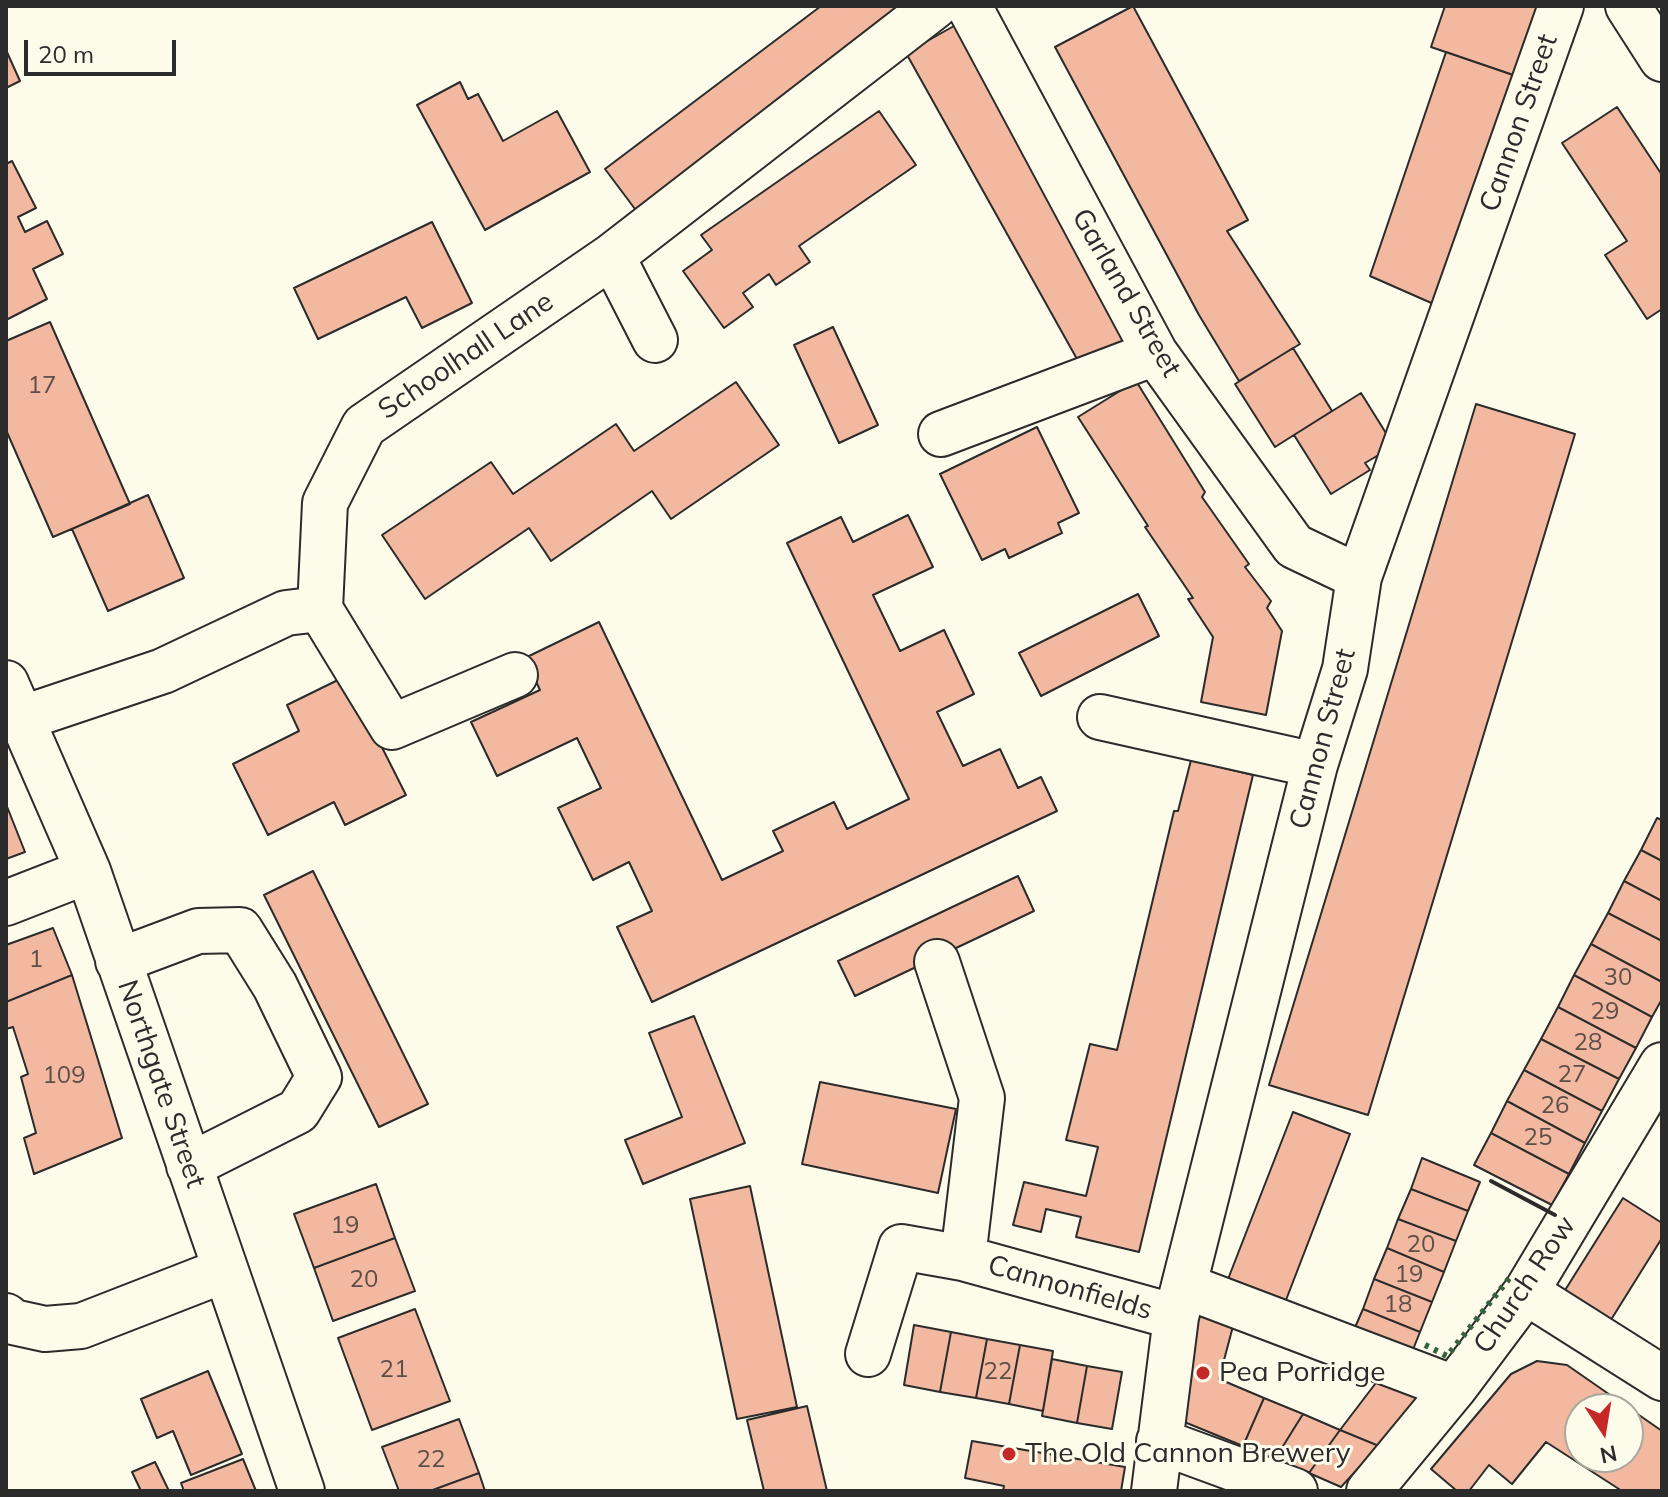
<!DOCTYPE html>
<html>
<head>
<meta charset="utf-8">
<style>
  body { margin:0 }
  #map { position:relative; width:1668px; height:1497px; overflow:hidden; background:#fdfbea; font-family:Mulish,sans-serif }
  canvas { display:block }
  .frame { position:absolute; inset:0; border:8px solid #2b2b2b; pointer-events:none }
  .north { position:absolute; left:1564px; top:1393px; width:80px; height:80px; box-sizing:border-box; background:#fdfbea; border:2px solid #a9a89e; border-radius:50%; rotate:168deg; font-size:22px; font-weight:700; line-height:32px; text-align:center; color:#2b2b2b }
  .north::after { content:''; display:block; margin:auto; width:28px; height:36px; background:#c62828; clip-path:polygon(50% 0,100% 100%,50% 72%,0 100%) }
  .scale { position:absolute; left:24px; top:40px; width:152px; height:36px; box-sizing:border-box; border:4px solid #2b2b2b; border-top:0; padding-left:10px; font-size:24px; line-height:28px; white-space:nowrap; color:#2b2b2b; -webkit-text-stroke:6px #fdfbea; paint-order:stroke }
</style>
</head>
<body>
<div id="map">
<canvas width="1668" height="1497"></canvas>
<div class="frame"></div>
<div class="north">N</div>
<div class="scale">20 m</div>
</div>
<script>
const context = document.querySelector('canvas').getContext('2d');
context.lineJoin = 'round';
function fill(path, color) { context.fillStyle = color; context.fill(path, 'evenodd'); }
function strokePath(path, color, width, dash) { context.strokeStyle = color; context.lineWidth = width; context.lineCap = dash ? 'butt' : 'round'; context.setLineDash(dash || []); context.stroke(path); }
function label(font, color, halo, rows, align = 'center') {
  context.font = font + ' Mulish,sans-serif'; context.lineWidth = 6; context.setLineDash([]); context.textBaseline = 'middle'; context.strokeStyle = halo; context.fillStyle = color; for (const [text, x, y, turn = 0] of rows) {
    context.save(); context.translate(x, y); context.rotate((+turn || 0) * Math.PI / 180); context.textAlign = isNaN(turn) ? turn : align; if (halo) context.strokeText(text, 0, 0); context.fillText(text, 0, 0); context.restore();
  }
}
const building = new Path2D(`
  M821,6H913L638,213L605,169Z
  M1133,6L1248,220L1227,231L1300,344L1239,381L1199,315L1055,47Z
  M1445,6H1537L1513,75L1431,47Z
  M961,22L1137,336L1082,368L906,53Z
  M6,50L20,81L6,88Z
  M1446,52L1528,80L1445,309L1370,276Z
  M460,82L468,99L478,94L503,141L557,111L590,172L485,230L417,105Z
  M1617,107L1662,175V309L1647,319L1605,255L1627,241L1562,143Z
  M879,111L916,165L799,246L810,262L776,285L769,274L743,293L753,307L724,328L683,271L712,250L701,235Z
  M12,161L36,208L18,217L25,232L47,221L63,254L33,269L47,299L6,320V164Z
  M432,222L472,303L422,328L406,297L318,339L294,288Z
  M50,322L130,504L53,537L6,430V341Z
  M833,327L878,425L839,443L794,345Z
  M1293,348L1332,411L1275,447L1235,384Z
  M1136,381L1205,492L1202,497L1249,564L1245,567L1271,601L1267,608L1282,631L1266,715L1201,702L1213,637L1188,599L1193,598L1145,527L1148,526L1078,417Z
  M736,382L779,445L671,519L652,491L551,561L529,528L425,599L382,535L491,462L513,494L616,424L634,451Z
  M1361,393L1394,446L1365,463L1370,470L1331,494L1294,435Z
  M1476,404L1575,434L1368,1115L1269,1085Z
  M1037,427L1079,513L1058,523L1062,533L1009,558L1005,549L982,560L940,474Z
  M148,495L184,578L108,611L72,529Z
  M908,515L933,567L873,595L900,651L944,630L974,694L937,712L963,766L1000,749L1018,788L1041,777L1057,811L652,1002L617,927L652,911L629,862L593,880L558,808L601,788L577,738L497,776L471,722L540,690L525,658L599,622L722,880L783,851L773,831L834,802L847,829L909,799L787,543L841,517L853,542Z
  M1138,594L1159,636L1041,696L1019,653Z
  M346,676L406,795L345,825L334,802L268,835L233,764L299,731L287,705Z
  M1191,760L1253,775L1139,1252L1076,1237L1081,1217L1046,1209L1041,1232L1013,1225L1024,1182L1086,1196L1098,1147L1066,1140L1090,1044L1117,1050L1174,811H1178Z
  M6,804L25,852L6,859Z
  M1657,818L1662,820V861L1641,850Z
  M1641,850L1662,861V901L1624,881Z
  M313,871L428,1104L379,1127L264,895Z
  M1018,876L1034,911L855,996L838,961Z
  M1624,881L1662,901V941L1608,913Z
  M1608,913L1662,941V982L1591,944Z
  M53,928L72,975L6,1002V945Z
  M1591,944L1662,982V999L1652,1017L1574,975Z
  M72,975L122,1138L34,1174L24,1138L36,1133L21,1077L28,1074L13,1027L6,1029V1002Z
  M1574,975L1652,1017L1636,1048L1558,1007Z
  M1558,1007L1636,1048L1619,1079L1541,1039Z
  M694,1016L745,1143L643,1184L625,1140L682,1117L649,1033Z
  M1541,1039L1619,1079L1602,1111L1524,1070Z
  M1524,1070L1602,1111L1585,1143L1507,1101Z
  M820,1082L956,1109L938,1193L802,1164Z
  M1507,1101L1585,1143L1569,1174L1491,1133Z
  M1293,1112L1350,1134L1281,1313L1223,1292Z
  M1491,1133L1569,1174L1552,1205L1474,1165Z
  M1422,1158L1480,1182L1468,1211L1411,1189Z
  M376,1184L395,1238L314,1268L294,1214Z
  M750,1186L797,1407L737,1419L690,1199Z
  M1411,1189L1468,1211L1456,1241L1398,1219Z
  M1623,1198L1662,1223V1238L1609,1323L1562,1295Z
  M1398,1219L1456,1241L1444,1272L1387,1248Z
  M395,1238L415,1291L333,1321L314,1268Z
  M1387,1248L1444,1272L1432,1302L1374,1279Z
  M1374,1279L1432,1302L1420,1332L1363,1309Z
  M1202,1301L1237,1311L1219,1379L1264,1398L1243,1446L1177,1419Z
  M415,1309L450,1401L372,1430L338,1338Z
  M1363,1309L1420,1332L1408,1362L1350,1339Z
  M914,1325L951,1332L940,1392L904,1385Z
  M951,1332L987,1339L976,1398L940,1392Z
  M987,1339L1020,1345L1009,1404L976,1398Z
  M1020,1345L1053,1351L1043,1411L1009,1404Z
  M1052,1359L1087,1366L1077,1423L1042,1416Z
  M1537,1361L1567,1365L1662,1431V1491H1622L1546,1442L1512,1484L1489,1465L1469,1491H1457L1431,1469L1511,1374ZM1580,1409H1628V1457H1580Z
  M1087,1366L1122,1372L1112,1429L1077,1423Z
  M208,1371L242,1454L191,1475L173,1431L157,1438L141,1399Z
  M1385,1371L1426,1386L1379,1446L1340,1430Z
  M1264,1398L1303,1414L1275,1459L1243,1446Z
  M807,1406L827,1491H764L747,1420Z
  M1303,1414L1340,1430L1309,1473L1275,1459Z
  M459,1419L479,1473L430,1491H399L382,1447Z
  M1340,1430L1379,1446L1341,1487L1309,1473Z
  M972,1441L1125,1467L1121,1491H1003L1004,1486L965,1478Z
  M243,1459L256,1491H184L181,1483Z
  M155,1462L169,1491H141L132,1472Z
  M479,1473L485,1491H430Z`);
fill(building, '#f2b8a0');
strokePath(building, '#2b2b2b', 2);
const minor = new Path2D(`
  M969,6L1155,353L1294,546L1359,577
  M1628,6L1662,59
  M612,256L655,340
  M941,434L1155,353
  M320,609L392,727L515,675
  M6,683L88,871L302,1491
  M1100,717L1315,765
  M23,718L163,671L286,613L320,609L325,503L364,426L612,256L935,6
  M6,903L88,871
  M118,961L198,931L240,930L275,986L319,1077L298,1111L189,1166
  M963,1258L1176,1317
  M1185,1286L1454,1388
  M1526,1292L1662,1378
  M6,1316L13,1322L45,1329L81,1326L225,1270
  M868,1354L901,1247L963,1258L982,1098L937,962
  M1159,1441L1295,1491
  M1154,1491L1176,1317L1315,765L1345,669L1359,577L1561,6
  M1369,1491L1454,1388L1526,1292L1662,1065`);
strokePath(minor, '#2b2b2b', 48);
strokePath(minor, '#fdfbea', 44);
strokePath(new Path2D(`
  M1425,1345L1447,1356L1512,1275`), '#34623c', 6, [4, 6]);
strokePath(new Path2D(`
  M1491,1181L1555,1215`), '#2b2b2b', 4);
for (const [x, y, r, color] of [
  [1203,1373,8,"#c62828"],
  [1009,1454,8,"#c62828"]
]) { const dot = new Path2D(); dot.arc(x, y, r, 0, 2 * Math.PI); context.fillStyle = color; context.fill(dot); strokePath(dot, '#fdfbea', 3); }
label('24px', '#5d4e48', null, [
  ["17",42,386],
  ["1",36,960],
  ["30",1618,978],
  ["29",1605,1012],
  ["28",1588,1043],
  ["27",1572,1075],
  ["109",64,1076],
  ["26",1555,1106],
  ["25",1538,1138],
  ["19",345,1226],
  ["20",1421,1245],
  ["19",1409,1275],
  ["20",364,1280],
  ["18",1398,1305],
  ["21",394,1370],
  ["22",998,1372],
  ["22",431,1460]
]);
label('28px', '#2b2b2b', '#fdfbea', [
  ["Cannon Street",1519,123,-71],
  ["Garland Street",1126,293,60],
  ["Schoolhall Lane",466,356,-34],
  ["Cannon Street",1323,739,-75],
  ["Northgate Street",161,1084,71],
  ["Church Row",1525,1285,-56],
  ["Cannonfields",1070,1288,16]
]);
label('28px', '#2b2b2b', '#fdfbea', [
  ["Pea Porridge",1219,1373],
  ["The Old Cannon Brewery",1025,1454]
], 'left');
</script>
</body>
</html>
